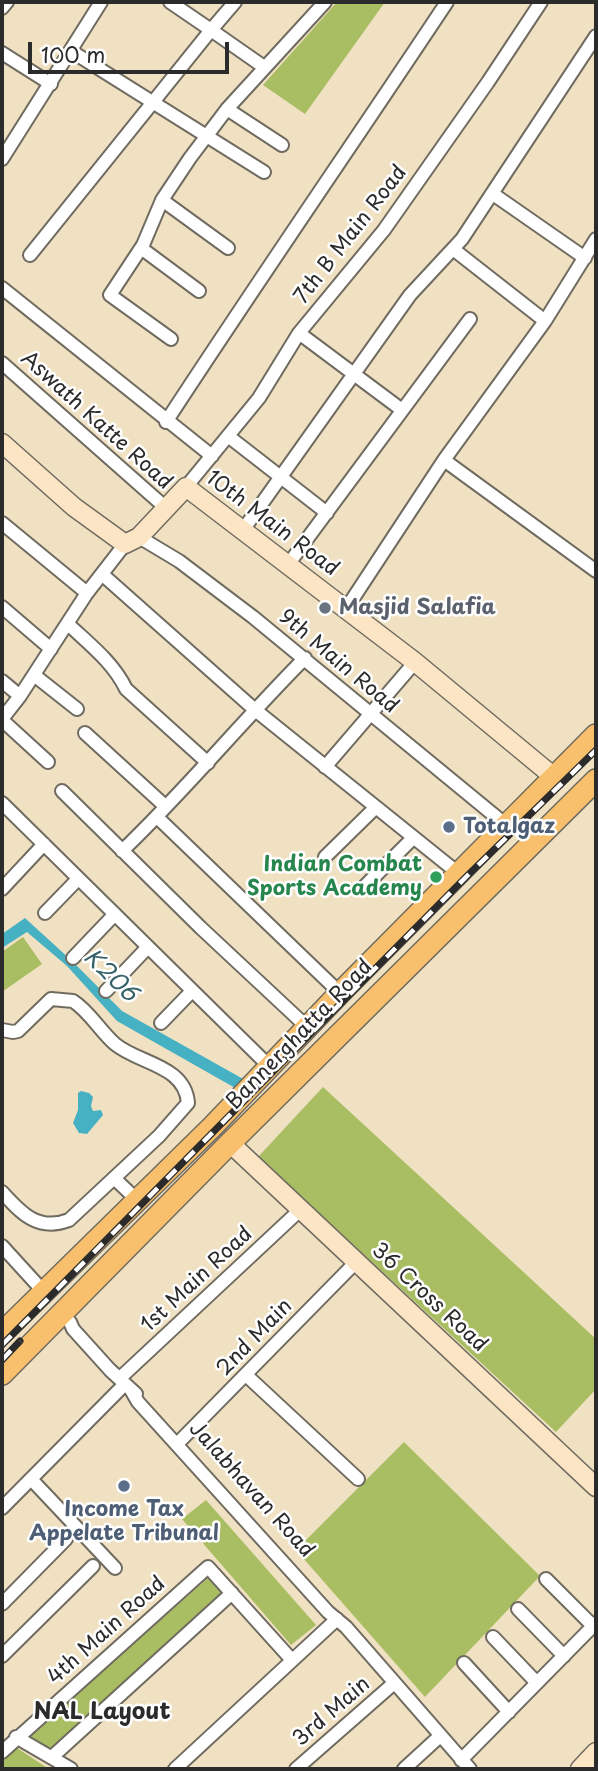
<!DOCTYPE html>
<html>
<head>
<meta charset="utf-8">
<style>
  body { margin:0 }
  #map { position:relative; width:598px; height:1771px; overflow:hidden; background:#f0e1c2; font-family:"Playpen Sans",sans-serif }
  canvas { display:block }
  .frame { position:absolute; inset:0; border:4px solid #2b2b2b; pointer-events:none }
  .scale { position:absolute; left:28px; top:42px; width:201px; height:32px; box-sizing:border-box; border:4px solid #2b2b2b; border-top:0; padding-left:9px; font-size:21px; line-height:24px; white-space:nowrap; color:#2b2b2b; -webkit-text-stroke:5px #fff; paint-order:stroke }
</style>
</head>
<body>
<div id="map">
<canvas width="598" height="1771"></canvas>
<div class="frame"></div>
<div class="scale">100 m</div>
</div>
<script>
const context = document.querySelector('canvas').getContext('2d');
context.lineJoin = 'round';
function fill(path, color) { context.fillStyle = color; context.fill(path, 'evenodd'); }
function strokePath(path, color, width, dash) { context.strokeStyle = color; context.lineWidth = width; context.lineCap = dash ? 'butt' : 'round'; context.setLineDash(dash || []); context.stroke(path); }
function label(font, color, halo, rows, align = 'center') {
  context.font = font + ' "Playpen Sans",sans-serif'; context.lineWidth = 5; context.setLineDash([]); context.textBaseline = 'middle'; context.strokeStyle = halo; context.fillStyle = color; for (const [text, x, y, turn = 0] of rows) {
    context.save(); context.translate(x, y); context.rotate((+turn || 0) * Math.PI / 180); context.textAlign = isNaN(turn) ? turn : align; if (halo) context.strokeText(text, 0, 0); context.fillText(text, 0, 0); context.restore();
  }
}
fill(new Path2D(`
  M337,2H385L305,114L263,85Z
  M23,937L42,964L2,992V952Z
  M323,1087L596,1339V1389L556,1432L258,1157Z
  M404,1442L540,1576L425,1697L296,1550Z
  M206,1500L316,1625L291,1645L182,1519Z
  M208,1578L223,1595L51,1751L29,1736Z
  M17,1748L49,1769H2V1762Z`), '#a9bd62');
fill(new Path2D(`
  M25,918L72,961L122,1011L245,1080L237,1089L117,1021L67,966L27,932L2,948V934Z
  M81,1091L89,1093L93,1097L91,1106L93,1111L101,1110L103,1115L87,1134L79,1133L73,1123L78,1110V1093Z`), '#45b1c3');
const street = new Path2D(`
  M170,2L211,30L235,2
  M2,8L7,2
  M71,51L264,172
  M2,53L51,84
  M227,109L282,145
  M2,159L101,2
  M493,194L585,258
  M162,200L228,248
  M141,248L199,291
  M453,249L545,321
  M30,255L211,30L264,67
  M2,288L212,456
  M299,333L402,410
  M171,339L110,295L143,245L162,200L190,158L227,109L325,2
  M2,363L166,508
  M166,422C258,281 354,142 447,2
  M228,436L327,513
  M444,460L596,571
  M186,487L259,398L299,333L384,230L488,82L541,2
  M2,523L87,593
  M243,530L410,295L462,239L596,36
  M139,537L179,561L253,617L506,825
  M287,566L470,319
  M103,575L254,709L458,873
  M2,607L51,649
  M346,609L444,460L545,321L596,239
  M68,624C89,644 113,662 126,689L208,763
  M34,675L77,709
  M2,681L20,696
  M2,719L20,696L87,593L125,544
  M2,720L48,762
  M85,733L165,806
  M325,767L415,662
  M62,791L201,928L307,1027
  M2,803L270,1067
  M157,817L340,993
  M122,851C186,790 242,721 305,658
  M325,857L376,807
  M363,888L413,838
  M2,889L44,844
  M45,913L78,879
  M73,958L115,914
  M106,991L148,947
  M161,1023L192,991
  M2,1030L13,1032L18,1031L51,999L73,1001C90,1012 100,1031 115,1044C139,1064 185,1065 188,1103L159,1136L69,1220C38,1232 21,1213 2,1192
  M115,1179L136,1199
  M2,1246L43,1291
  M70,1322L73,1329L110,1370L136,1394
  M246,1375L358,1479
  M120,1378L300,1210
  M131,1390L138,1402L328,1612L346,1627L470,1769
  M180,1441L356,1262
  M31,1479L115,1568
  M2,1508L125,1384
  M546,1579L593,1626
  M2,1604L66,1539
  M518,1609L564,1656
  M493,1637L537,1683
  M2,1656L93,1566
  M464,1663L509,1712
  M16,1737L71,1769
  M2,1752L208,1567L291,1659
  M52,1757L232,1593
  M461,1760L596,1623
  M175,1769L337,1619
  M296,1769L393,1684
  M404,1769L440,1736`);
const secondary = new Path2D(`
  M2,443L74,507L125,544L139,537L186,487L415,662L554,777
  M230,1143L596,1487
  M580,1769L596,1752`);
const primary = new Path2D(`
  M2,1333L213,1126L340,993L596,735
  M2,1374L230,1143L596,780`);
strokePath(street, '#706b60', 16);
strokePath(secondary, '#706b60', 21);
strokePath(primary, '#706b60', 24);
strokePath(street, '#fff', 12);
strokePath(secondary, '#fce5c4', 18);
strokePath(primary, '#f8bf6c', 21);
const rail = new Path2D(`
  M2,1345L467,876L596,750
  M2,1360L20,1341`);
strokePath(rail, '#2b2b2b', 7);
strokePath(rail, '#fff', 4.5, [13]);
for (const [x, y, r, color] of [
  [325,608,7,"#6b7280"],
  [449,827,7,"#5c6f8a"],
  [436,877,7,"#2e9e5b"],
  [124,1486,7,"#5c6f8a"]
]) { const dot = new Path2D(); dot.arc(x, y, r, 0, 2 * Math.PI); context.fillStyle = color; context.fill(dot); strokePath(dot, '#fff', 2.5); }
label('21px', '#2b2b2b', '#fff', [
  ["7th B Main Road",351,235,-52],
  ["Aswath Katte Road",96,421,42],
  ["10th Main Road",272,524,37],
  ["9th Main Road",338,662,40],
  ["Bannerghatta Road",300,1035,-46],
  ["1st Main Road",197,1280,-43],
  ["36 Cross Road",429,1298,43],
  ["2nd Main",255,1338,-46],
  ["Jalabhavan Road",251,1490,48],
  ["4th Main Road",107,1631,-42],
  ["3rd Main",332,1712,-41]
]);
label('bold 21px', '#5b616d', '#fff', [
  ["Masjid Salafia",339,608]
], 'left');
label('bold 21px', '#4e5e75', '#fff', [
  ["Totalgaz",463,827],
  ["Income Tax",124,1510,"center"],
  ["Appelate Tribunal",124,1534,"center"]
], 'left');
label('bold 21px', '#27864d', '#fff', [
  ["Indian Combat",422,865],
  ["Sports Academy",422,889]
], 'right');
label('italic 23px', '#356168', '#fff', [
  ["K206",110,976,44]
]);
label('bold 23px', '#2b2b2b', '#fff', [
  ["NAL Layout",102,1713]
]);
</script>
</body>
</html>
